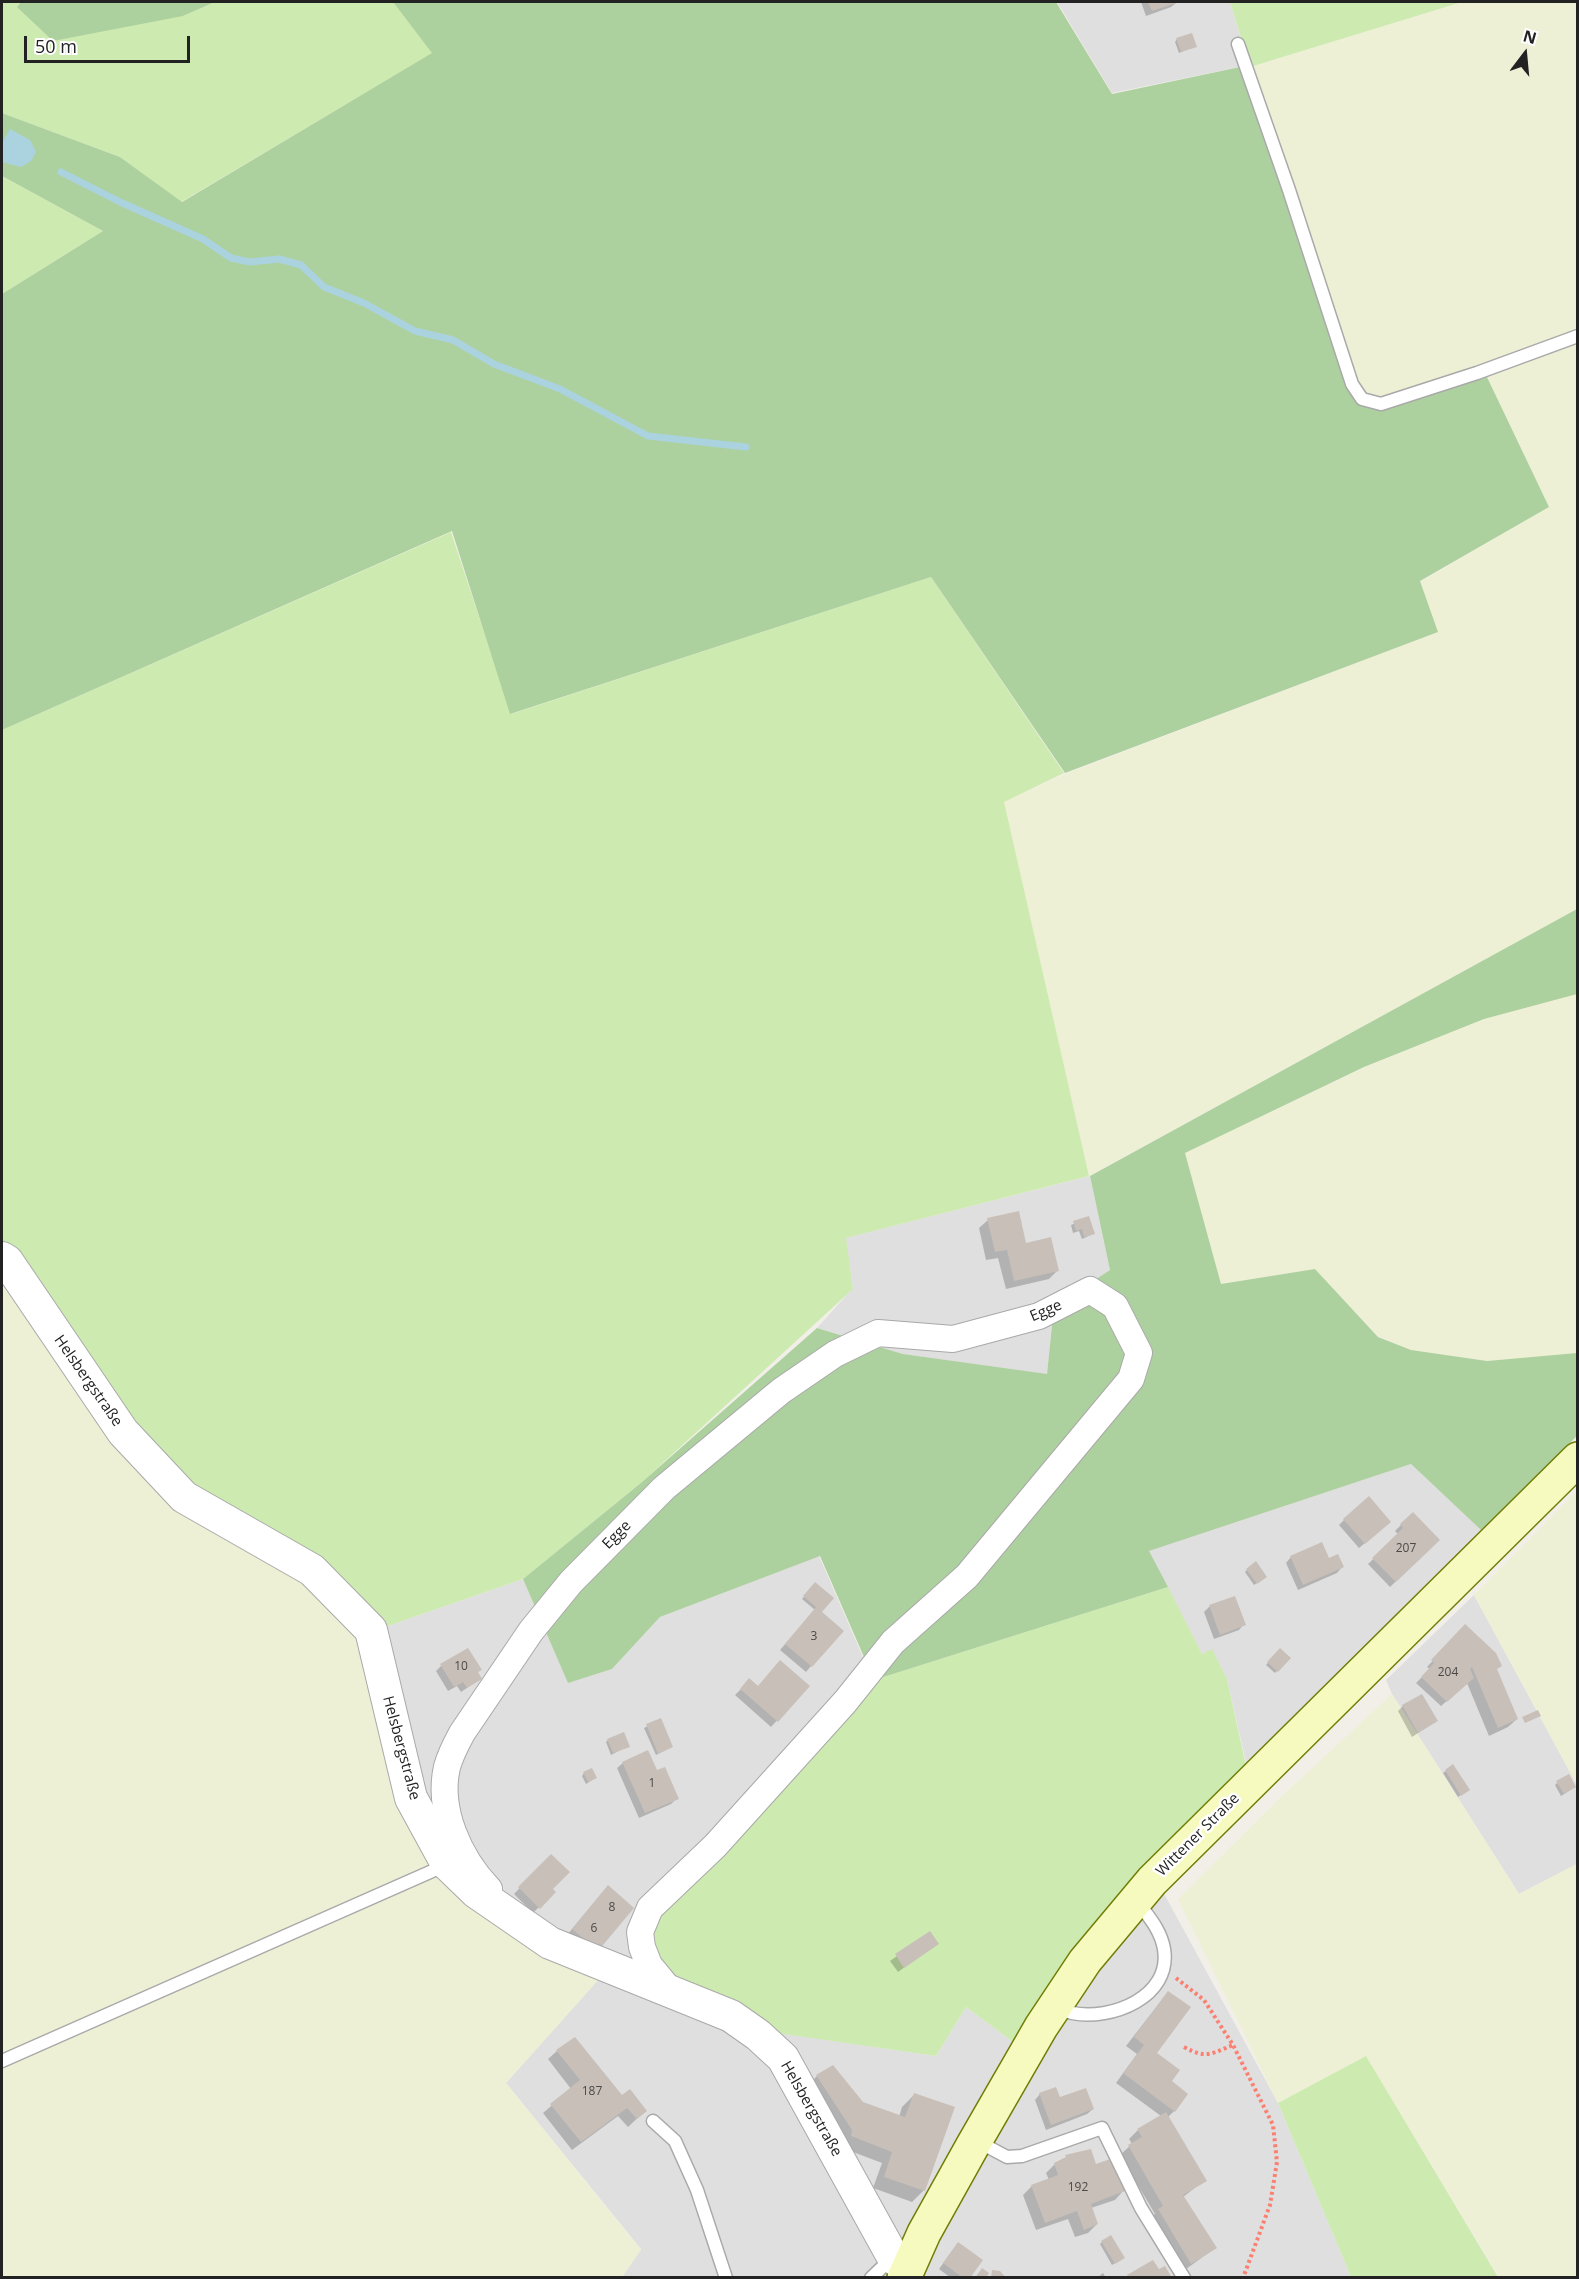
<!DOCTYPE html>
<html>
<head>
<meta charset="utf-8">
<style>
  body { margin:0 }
  #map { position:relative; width:1579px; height:2279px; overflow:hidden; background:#f2efe9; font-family:"Open Sans",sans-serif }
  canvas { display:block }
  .frame { position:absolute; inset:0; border:3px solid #222; pointer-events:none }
  .north { position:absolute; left:1495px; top:24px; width:60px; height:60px; -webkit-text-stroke:4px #fff; paint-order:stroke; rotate:16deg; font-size:16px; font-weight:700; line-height:24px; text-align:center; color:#222 }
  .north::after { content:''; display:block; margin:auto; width:21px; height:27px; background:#222; clip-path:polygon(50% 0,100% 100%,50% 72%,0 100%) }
  .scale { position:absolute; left:24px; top:36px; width:166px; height:27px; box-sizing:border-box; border:3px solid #222; border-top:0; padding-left:8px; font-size:18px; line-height:21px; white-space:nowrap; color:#222; -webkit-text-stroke:4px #fff; paint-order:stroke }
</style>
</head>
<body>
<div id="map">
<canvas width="1579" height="2279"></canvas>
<div class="frame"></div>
<div class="north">N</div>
<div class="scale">50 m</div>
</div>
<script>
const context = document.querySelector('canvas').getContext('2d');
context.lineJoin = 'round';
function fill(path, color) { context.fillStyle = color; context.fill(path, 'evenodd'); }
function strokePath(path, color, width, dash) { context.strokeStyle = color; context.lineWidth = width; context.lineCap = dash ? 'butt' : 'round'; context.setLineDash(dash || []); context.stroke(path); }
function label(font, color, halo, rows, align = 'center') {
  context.font = font + ' "Open Sans",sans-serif'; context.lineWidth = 5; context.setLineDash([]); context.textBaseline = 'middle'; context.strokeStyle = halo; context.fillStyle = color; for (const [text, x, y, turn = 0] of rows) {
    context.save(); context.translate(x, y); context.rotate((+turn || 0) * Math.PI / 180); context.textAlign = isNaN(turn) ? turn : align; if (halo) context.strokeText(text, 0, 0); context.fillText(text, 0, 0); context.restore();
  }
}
fill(new Path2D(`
  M1057,2H1230L1249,65L1112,93Z
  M1090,1176L1110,1270L1054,1306L1047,1375L903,1354L817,1328L853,1288L845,1238Z
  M1411,1464L1481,1530L1368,1651L1248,1771L1227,1679L1212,1650L1202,1654L1148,1551Z
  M819,1556L866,1664L651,1978L606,1962L482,1887L419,1795L379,1629L523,1579L569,1682L612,1669L660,1617Z
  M1474,1595L1577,1785V1864L1519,1894L1392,1694L1386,1680Z
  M1162,1890L1278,2103L1351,2277H622L641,2249L506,2083L601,1976L732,2026L936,2056L966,2007L1017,2045L1078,1991Z`), '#e0dfdf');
fill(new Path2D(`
  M1462,2H1577V330L1474,371L1379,401L1367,399L1353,379L1250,67Z
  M1577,341V909L1089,1176L1003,802L1065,774L1438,632L1420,582L1549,507L1486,375Z
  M1577,993V1354L1487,1361L1411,1350L1378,1336L1315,1269L1221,1284L1185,1153L1365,1067L1484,1019Z
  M2,1266L316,1584L360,1636L435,1865L602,1976L506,2083L641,2250L622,2277H2Z
  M1577,1491V1785L1474,1595Z
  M1392,1694L1519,1894L1577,1864V2277H1499L1366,2056L1278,2103L1178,1899L1283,1795Z`), '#eef0d5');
fill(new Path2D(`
  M2,2H21L17,7L183,16L215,2H393L433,53L181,202L120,157L2,113Z
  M1230,2H1462L1250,67Z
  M2,176L103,231L2,294Z
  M451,532L511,714L931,577L1064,773L1004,802L1089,1176L846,1238L853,1289L642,1482L523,1579L379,1629L194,1493L131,1429L2,1250V730Z
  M1168,1587L1202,1654L1212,1649L1227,1679L1247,1770L1017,2045L966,2007L936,2056L763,2031L674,1985L647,1941L654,1915L874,1680Z
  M1366,2056L1498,2277H1351L1278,2103Z`), '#cdebb0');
fill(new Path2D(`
  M21,2H215L183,16L53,41L17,7Z
  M393,2H1056L1112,94L1240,67L1352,393L1379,407L1486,375L1549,507L1420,581L1438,632L1065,773L931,577L510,714L452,531L2,730V294L103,231L2,176V113L120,157L182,202L432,53Z
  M1577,909V994L1484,1019L1364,1067L1185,1153L1221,1284L1315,1269L1378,1337L1411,1350L1487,1361L1577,1353V1436L1481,1530L1411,1464L1149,1551L1168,1587L874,1680L820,1556L660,1617L612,1669L568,1683L523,1579L642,1482L817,1328L903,1354L1047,1374L1054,1306L1110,1270L1090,1176Z`), '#add19e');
fill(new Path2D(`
  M10,129L30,140L36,152L31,161L21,167L2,162V143Z`), '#aad3df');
fill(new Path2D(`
  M1141,2H1177L1171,7L1146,16Z
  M1177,39L1195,46L1179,53L1175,42Z
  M1088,1218L1093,1234L1082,1239L1079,1231L1073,1233L1071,1225Z
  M988,1220L1025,1245L1057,1271L1049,1279L1006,1289L998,1258L986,1260L979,1228Z
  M1412,1514L1438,1540L1390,1587L1368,1564L1399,1535L1395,1531Z
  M1344,1520L1383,1528L1359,1548L1339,1525Z
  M1291,1557L1328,1560L1342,1567L1337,1573L1298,1590L1286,1563Z
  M1247,1570L1263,1579L1254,1585L1245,1572Z
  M815,1584L820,1612L811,1666L806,1672L780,1650L815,1610L802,1599Z
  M1235,1598L1244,1624L1239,1630L1214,1639L1204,1612L1209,1607Z
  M1280,1650L1289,1658L1275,1673L1266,1665Z
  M1440,1653L1496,1669L1517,1719L1508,1727L1489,1736L1467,1683L1441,1706L1416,1683L1430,1669L1427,1667Z
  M441,1666L476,1673L480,1679L461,1692L457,1686L448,1691L436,1671Z
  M744,1686L757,1687L808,1686L771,1727L735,1695Z
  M1403,1706L1436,1721L1412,1737L1398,1711Z
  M660,1720L671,1747L656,1755L644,1728Z
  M608,1740L628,1746L611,1755L606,1742Z
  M623,1763L677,1798L671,1804L639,1818L617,1768Z
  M1446,1771L1465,1792L1458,1797L1443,1773Z
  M584,1773L595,1778L586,1784L582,1776Z
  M1557,1783L1572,1789L1561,1796L1555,1785Z
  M551,1856V1889L554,1892L533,1913L514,1894Z
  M602,1893L597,1950L567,1935Z
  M929,1933L937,1944L898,1972L890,1961Z
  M1168,1992L1155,2053L1170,2081L1174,2111L1168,2117L1205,2180L1183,2197L1215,2248L1182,2272L1150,2219L1155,2214L1120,2155L1132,2144L1129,2139L1138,2130L1161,2116L1116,2083L1137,2054L1126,2046Z
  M557,2051L622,2097L645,2111L628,2127L618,2116L572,2150L543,2113L571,2089L548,2059Z
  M817,2076L862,2103L899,2117L902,2107L914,2095L924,2190L912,2202L873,2188L882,2163L840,2147L805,2088Z
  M1040,2094L1093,2109L1087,2114L1046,2130L1035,2100Z
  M1055,2164L1095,2166L1123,2191L1115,2200L1091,2208L1097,2224L1088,2233L1075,2237L1068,2219L1036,2230L1023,2195L1032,2186L1049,2180L1046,2173Z
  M1102,2242L1120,2260L1112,2265L1100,2244Z
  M953,2250L968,2278H951L939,2269Z
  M1103,2273L1106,2278H1097Z`), '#0003');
strokePath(new Path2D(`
  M61,172L120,202L203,239L231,258L250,262L279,259L301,265L324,287L364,303L415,331L453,340L494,364L560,389L648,436L746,447`), '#aad3df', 7);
fill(new Path2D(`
  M1148,2H1179L1152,11Z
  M1192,33L1197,47L1181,52L1176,38Z
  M1019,1211L1026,1243L1051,1237L1059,1271L1014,1281L1007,1250L995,1252L987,1218Z
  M1089,1216L1095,1234L1084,1237L1082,1229L1076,1231L1073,1221Z
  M1369,1496L1391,1522L1365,1544L1343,1519Z
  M1413,1512L1440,1540L1396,1582L1372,1558L1403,1528L1400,1524Z
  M1322,1542L1329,1558L1338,1554L1344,1567L1303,1585L1290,1556Z
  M1256,1561L1267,1577L1257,1584L1246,1569Z
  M815,1582L834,1598L822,1612L844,1631L812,1667L785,1644L816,1607L803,1596Z
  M1235,1596L1246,1625L1220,1635L1209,1605Z
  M1465,1624L1496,1653L1502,1666L1497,1669L1518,1719L1498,1728L1472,1667L1470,1669L1474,1678L1447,1702L1421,1677L1434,1663L1431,1660Z
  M468,1648L482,1670L478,1672L482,1679L467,1688L463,1682L454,1687L440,1664Z
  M1280,1648L1291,1658L1278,1672L1267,1662Z
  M780,1660L810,1686L778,1722L740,1689L749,1678L758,1686Z
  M1422,1694L1438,1721L1418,1733L1402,1705Z
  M1538,1710L1541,1716L1525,1723L1522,1717Z
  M661,1718L673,1747L658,1754L646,1724Z
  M624,1732L630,1747L613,1753L607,1739Z
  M648,1750L657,1770L665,1767L679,1799L645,1813L622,1762Z
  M1453,1764L1470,1790L1461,1796L1445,1770Z
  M592,1768L597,1778L588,1782L583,1772Z
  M1569,1774L1576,1787L1564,1794L1556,1781Z
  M551,1854L570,1872L553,1889L556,1892L540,1909L518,1887Z
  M608,1885L634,1908L598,1951L572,1929Z
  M930,1931L939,1944L904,1968L895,1954Z
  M1168,1991L1191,2007L1157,2053L1180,2070L1172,2081L1188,2094L1175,2112L1123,2073L1144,2045L1134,2037Z
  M575,2037L622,2095L630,2089L647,2111L637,2119L627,2108L581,2142L550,2104L580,2080L556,2050Z
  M833,2065L863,2102L905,2117L914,2093L955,2107L925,2191L884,2177L892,2152L851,2136L852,2130L816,2075Z
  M1056,2087L1060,2097L1086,2088L1094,2109L1051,2125L1039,2093Z
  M1166,2112L1207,2181L1183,2195L1217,2248L1191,2264L1158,2209L1163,2206L1128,2145L1142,2137L1137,2129Z
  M1091,2149L1096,2164L1113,2158L1125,2191L1091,2204L1098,2224L1084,2230L1077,2211L1045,2223L1031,2185L1058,2175L1054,2163L1066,2157L1065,2155Z
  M1111,2235L1125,2258L1115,2264L1101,2241Z
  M958,2242L983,2260L970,2278H963L943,2263Z
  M1153,2260L1159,2269L1165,2266L1172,2278H1129L1127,2275Z
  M982,2268L989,2273L986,2278H975Z
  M992,2270L1000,2271L1006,2278H991Z`), '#c7bfb8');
const service = new Path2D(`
  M1238,44L1289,190L1352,384L1362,399L1381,404L1477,373L1578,336
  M1056,2005C1061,2007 1067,2012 1072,2013C1111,2021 1172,1997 1164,1949C1161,1930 1148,1916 1137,1901
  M2,2061L446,1865
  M653,2121L675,2141L697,2190L726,2278
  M977,2141L1007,2157L1022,2156L1102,2128L1141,2208L1184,2278
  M871,2278L893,2257`);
const minor = new Path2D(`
  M489,1889C460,1859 437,1810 447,1767C450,1756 456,1744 462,1733L531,1631L571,1582L664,1488L781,1391L835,1354L878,1333L953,1339L1039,1316L1090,1290L1115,1306L1139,1353L1131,1379L967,1576L893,1642L845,1702L715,1846L650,1908L640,1932L642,1947L649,1965L673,1994`);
const tertiary = new Path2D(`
  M2,1258L7,1261L123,1432L184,1497L312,1570L371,1630L411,1798L447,1864L476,1892L550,1943L731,2016L758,2035L783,2058L893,2257L906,2268`);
const secondary = new Path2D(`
  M904,2278L924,2233L973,2145L1041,2027L1085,1961L1152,1881L1578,1459`);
strokePath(service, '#a9a9a9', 15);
strokePath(minor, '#a9a9a9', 28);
strokePath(tertiary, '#a9a9a9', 34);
strokePath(secondary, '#707d05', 36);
strokePath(new Path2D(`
  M1176,1978L1204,2000L1233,2045L1273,2125L1277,2162L1270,2205L1243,2278
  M1184,2047C1206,2059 1211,2054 1233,2045`), '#fa8072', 4, [3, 3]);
strokePath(service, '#fff', 12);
strokePath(minor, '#fff', 26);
strokePath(tertiary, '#fff', 32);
strokePath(secondary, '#f7fabf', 33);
label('12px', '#4b4948', null, [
  ["207",1406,1549],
  ["3",814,1637],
  ["10",461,1667],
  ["204",1448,1673],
  ["1",652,1784],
  ["8",612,1908],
  ["6",594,1929],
  ["187",592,2092],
  ["192",1078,2188]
]);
label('15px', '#222', '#fff', [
  ["Egge",1046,1311,-23],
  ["Helsbergstraße",88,1381,55],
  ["Egge",617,1535,-45],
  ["Helsbergstraße",401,1748,75],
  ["Wittener Straße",1198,1835,-45],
  ["Helsbergstraße",811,2109,60]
]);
</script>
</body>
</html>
